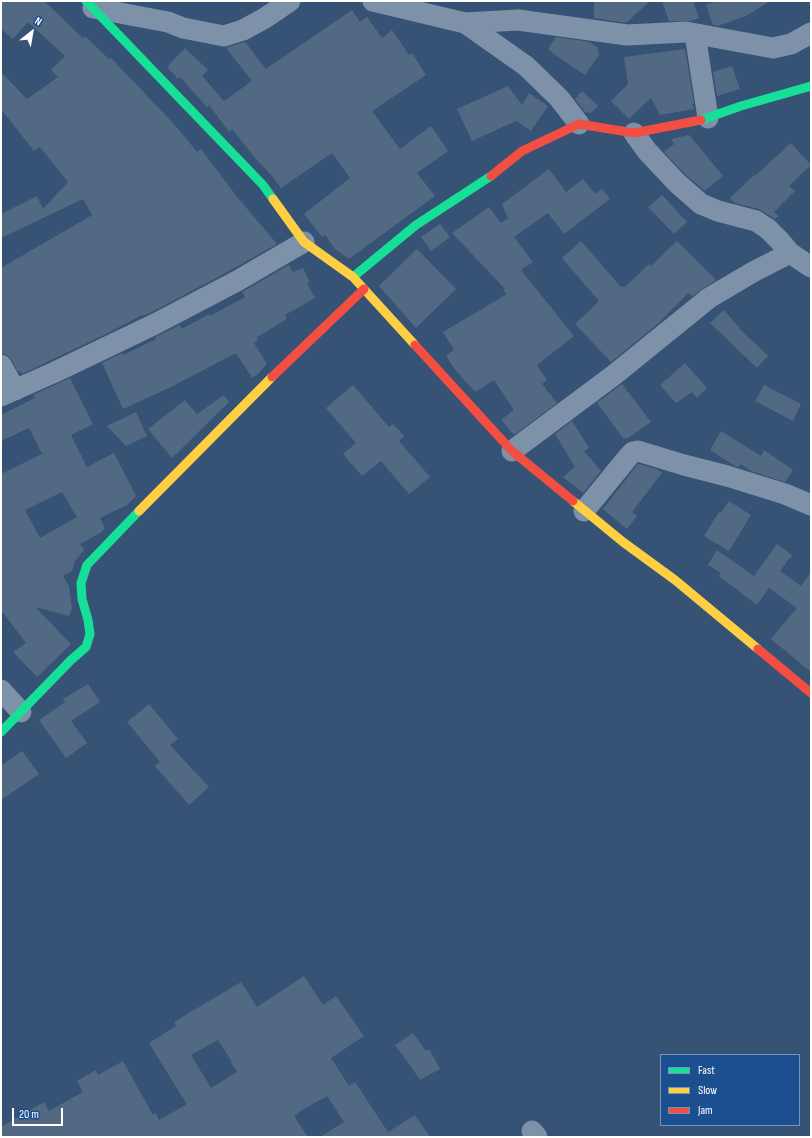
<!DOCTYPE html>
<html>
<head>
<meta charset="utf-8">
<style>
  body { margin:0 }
  #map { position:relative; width:812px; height:1138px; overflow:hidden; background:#365274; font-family:"Sofia Sans Condensed",sans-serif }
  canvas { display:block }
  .frame { position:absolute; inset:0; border:2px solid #fff; pointer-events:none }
  .legend { position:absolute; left:660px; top:1054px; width:140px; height:72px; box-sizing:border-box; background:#1b4f8f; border:1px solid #7695bc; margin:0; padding:5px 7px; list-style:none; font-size:12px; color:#fff }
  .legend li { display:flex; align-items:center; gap:8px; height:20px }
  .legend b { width:20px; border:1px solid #7695bc }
  .north { position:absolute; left:12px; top:12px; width:40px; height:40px; -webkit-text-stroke:3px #1b4f8f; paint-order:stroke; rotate:31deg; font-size:11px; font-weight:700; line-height:16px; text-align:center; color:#fff }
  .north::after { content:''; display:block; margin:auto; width:14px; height:18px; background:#fff; clip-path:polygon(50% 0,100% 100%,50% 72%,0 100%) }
  .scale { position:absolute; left:12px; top:1108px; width:51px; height:18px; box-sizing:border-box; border:2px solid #fff; border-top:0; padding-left:5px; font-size:12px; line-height:14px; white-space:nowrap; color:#fff; -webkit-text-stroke:3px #1b4f8f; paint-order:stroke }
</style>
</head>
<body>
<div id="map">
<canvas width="812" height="1138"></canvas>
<div class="frame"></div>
<ul class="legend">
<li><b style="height:5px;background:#16e098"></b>Fast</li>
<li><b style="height:5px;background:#ffcf43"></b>Slow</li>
<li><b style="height:5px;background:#f24e42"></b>Jam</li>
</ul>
<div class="north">N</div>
<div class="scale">20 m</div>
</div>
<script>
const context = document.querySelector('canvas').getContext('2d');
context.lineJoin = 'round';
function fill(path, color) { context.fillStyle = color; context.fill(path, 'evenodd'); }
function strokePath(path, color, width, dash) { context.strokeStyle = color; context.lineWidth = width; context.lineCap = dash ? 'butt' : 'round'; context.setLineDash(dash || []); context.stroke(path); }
fill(new Path2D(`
  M1,1H44L83,38L85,36L109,59L111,58L174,124L197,152L201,149L238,198L277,244L231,270L150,313L143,316L142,315L110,332L22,374L20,371L18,372L11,359L7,355L1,353V268L92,215L83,199L1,238V214L37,196L43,209L68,182L40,147L34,151L1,109V72L27,99L58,77L51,70L65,56L28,22L13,39L1,29Z
  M594,1H650L626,23L594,18Z
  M662,1H693L699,18L691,21H669Z
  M717,1H770L746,16L718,26L713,25L706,5Z
  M352,10L360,22L367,17L382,38L392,30L409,55L412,53L426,75L372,111L400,149L431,126L448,151L417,173L435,196L349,259L335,249L325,235L322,237L304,214L350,178L332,153L281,188L272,176L256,159L232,129L229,132L209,105L207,107L180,77L178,79L167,67L185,48L208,70L202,76L224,101L252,81L226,48L245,42L266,69Z
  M556,37L590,42L597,47L599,55L585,75L558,57L548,49Z
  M685,49L694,104H692L694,109L660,115L651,98L629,119L611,101L628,84L624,57Z
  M732,66L740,89L717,96L713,72Z
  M508,86L522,105L529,93L548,106L531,131L516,121L472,141L457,109Z
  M582,91L598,106L591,113L585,112L575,99Z
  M689,135L723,176L705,191L685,174L664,152L674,144L671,139Z
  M791,143L811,165L789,186L795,191L774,212L779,216L775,219L759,209L734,203L730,198L754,175L755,176Z
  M549,169L566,192L583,179L595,194L602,189L610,199L564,234L548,213L514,237L533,262L521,270L574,336L537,365L547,380L542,384L557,403L514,435L501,420L514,410L494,380L475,392L456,371L446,356L454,350L443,332L507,294L503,290L505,289L452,233L489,207L501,223L508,218L502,204Z
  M662,195L687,222L674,234L648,207Z
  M440,224L450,237L431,251L421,237Z
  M581,241L621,287L623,286L624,288L649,264L651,266L677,241L716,280L692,296L688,293L659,323L611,362L575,324L599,301L562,258Z
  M417,249L456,289L416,328L379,286Z
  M289,265L293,272L303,268L310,282L307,283L315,298L285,315L287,319L257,337L258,340L254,343L267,364L257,375L252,378L236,353L171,387L123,409L102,363L122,353L123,355L156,339L155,337L180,325L182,329L209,314L210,316L245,297L242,292Z
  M724,310L741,330L768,356L757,368L710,323Z
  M685,363L707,388L697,398L692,392L676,403L660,385Z
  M70,378L93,424L71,435L87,467L114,453L136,496L127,505L100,518L105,528L100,533L80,544L84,550L75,561L72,571L63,576L69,586L72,608L69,616L35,607L71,644L37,677L13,652L26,643L1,610V474L42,454L29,428L1,441V415L35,398L33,395ZM62,492L77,517L40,538L25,510Z
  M622,384L651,422L628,438H623L597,403Z
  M353,385L389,427L393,424L404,436L399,441L430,477L409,494L381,461L362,476L343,454L356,443L326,408Z
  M764,385L801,404L793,421L755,401Z
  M224,395L229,402L172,458L148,429L185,400L197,414Z
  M136,412L147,436L126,446L107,426Z
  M572,421L589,448L584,451L601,471L583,493L563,477L575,467L555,434Z
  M721,431L761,456L764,450L793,470L785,482L751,471L741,464L738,467L735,466L710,450Z
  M638,464L657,469L662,473L632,512L637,516L627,529L603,509Z
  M729,501L751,515L729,551L704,536L719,512L721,513Z
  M777,544L792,555L780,571L801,586L811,572V672L771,639L797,608L769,588L757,605L719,576L721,573L708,565L717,550L754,576Z
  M88,684L100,702L71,721L87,743L66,758L39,720L65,702L63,699Z
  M149,704L178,739L170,745L209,787L189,805L155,766L160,762L127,722Z
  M22,751L39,774L1,800V766Z
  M304,976L323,1005L336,996L364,1036L331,1058L349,1086L355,1082L388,1132L415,1115L430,1137H320L344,1122L327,1096L299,1112V1113L294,1116L308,1137H1V1127L44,1102L49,1111L83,1092L77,1081L96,1070L98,1075L123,1061L153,1115L156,1113L159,1120L186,1105V1103L149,1043L176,1026L174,1022L241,982L257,1007ZM218,1040L232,1062L231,1063L237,1072L211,1088L191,1055Z
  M413,1033L426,1051L429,1049L440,1069L420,1080L412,1068L395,1045Z`), '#526984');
strokePath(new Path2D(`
  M373,1L465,23L526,66L559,98L579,124
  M93,8L168,22L183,28L224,36L243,30L265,18L290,1
  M465,23L518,20L627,35L686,32L773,48L791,44L811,33
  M695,34L708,118
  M634,133L647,151L677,183L701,204L718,211L756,221L768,229L780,241L790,253L811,267
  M1,365L15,390
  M1,396L55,372L155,324L237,281L304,242
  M512,451L614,375L709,298L753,272L790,253
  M584,511L629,456L633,452L638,451L684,465L727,476L785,494L811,505
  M1,690L21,712
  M532,1131L537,1137`), '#7d92a8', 21);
strokePath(new Path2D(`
  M86,1L263,185L273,199
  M701,120L741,106L811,86
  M353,277L416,225L491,176
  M1,732L71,660L86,647L90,634L88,620L82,599L81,583L87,565L139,511`), '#16e098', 9);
strokePath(new Path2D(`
  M273,199L304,242L353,277L415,345
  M573,501L623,542L675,580L758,649
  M139,511L272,377`), '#ffcf43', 9);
strokePath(new Path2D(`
  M491,176L522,151L579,124L634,133L701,120
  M415,345L512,451L573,501
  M272,377L364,289
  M758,649L811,693`), '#f24e42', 9);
</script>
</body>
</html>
